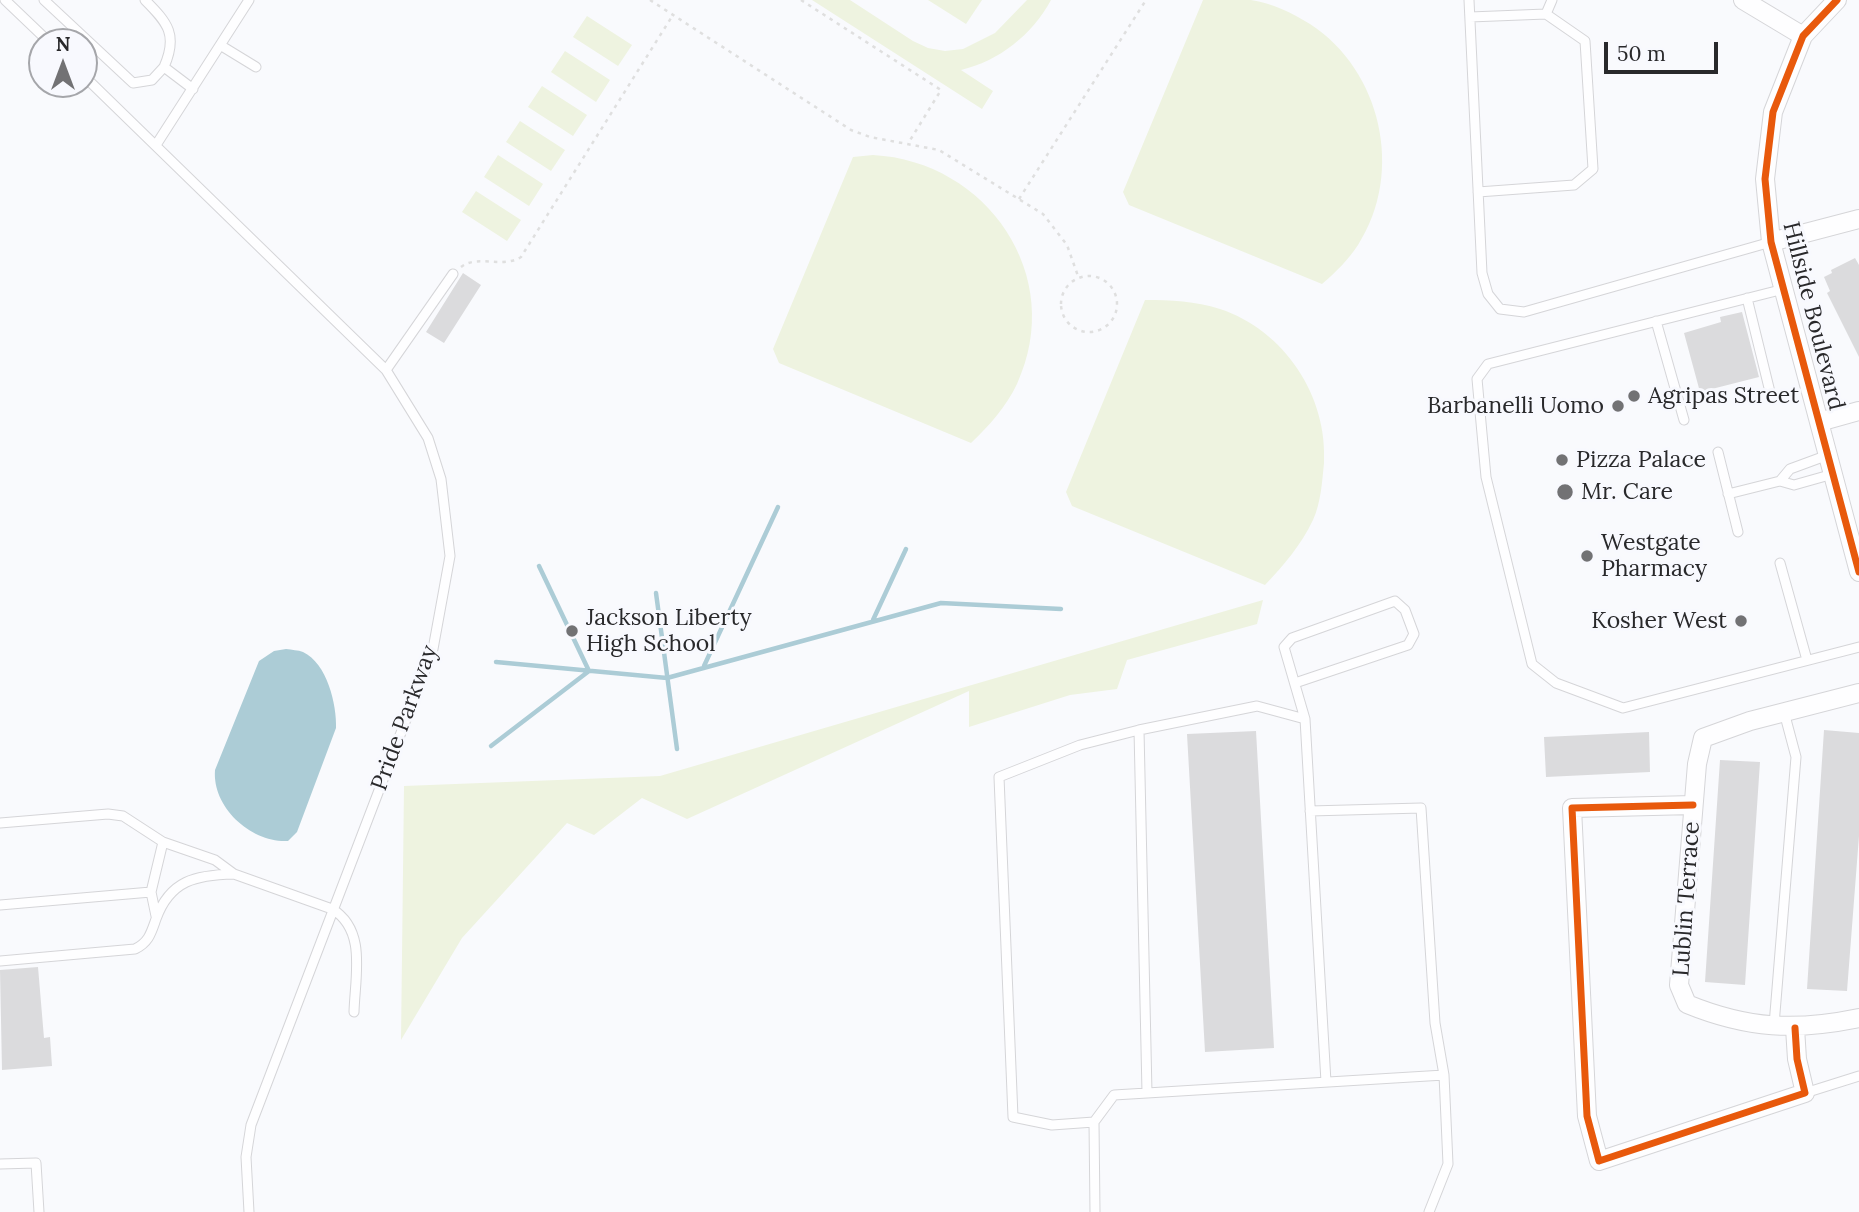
<!DOCTYPE html>
<html>
<head>
<meta charset="utf-8">
<style>
  body { margin:0 }
  #map { position:relative; width:1859px; height:1212px; overflow:hidden; background:#f9fafd; font-family:Lora,serif }
  canvas { display:block }
  .north { position:absolute; left:28px; top:28px; width:70px; height:70px; box-sizing:border-box; background:#f8f9fe; border:2px solid #a5a6aa; border-radius:50%; rotate:0deg; font-size:19px; font-weight:700; line-height:28px; text-align:center; color:#29292b }
  .north::after { content:''; display:block; margin:auto; width:24px; height:32px; background:#727274; clip-path:polygon(50% 0,100% 100%,50% 72%,0 100%) }
  .scale { position:absolute; left:1604px; top:42px; width:114px; height:32px; box-sizing:border-box; border:4px solid #29292b; border-top:0; padding-left:9px; font-size:21px; line-height:24px; white-space:nowrap; color:#29292b; -webkit-text-stroke:5px #f8f9fe; paint-order:stroke }
</style>
</head>
<body>
<div id="map">
<canvas width="1859" height="1212"></canvas>
<div class="north">N</div>
<div class="scale">50 m</div>
</div>
<script>
const context = document.querySelector('canvas').getContext('2d');
context.lineJoin = 'round';
function fill(path, color) { context.fillStyle = color; context.fill(path, 'evenodd'); }
function strokePath(path, color, width, dash) { context.strokeStyle = color; context.lineWidth = width; context.lineCap = dash ? 'butt' : 'round'; context.setLineDash(dash || []); context.stroke(path); }
function label(font, color, halo, rows, align = 'center') {
  context.font = font + ' Lora,serif'; context.lineWidth = 6; context.setLineDash([]); context.textBaseline = 'middle'; context.strokeStyle = halo; context.fillStyle = color; for (const [text, x, y, turn = 0] of rows) {
    context.save(); context.translate(x, y); context.rotate((+turn || 0) * Math.PI / 180); context.textAlign = isNaN(turn) ? turn : align; if (halo) context.strokeText(text, 0, 0); context.fillText(text, 0, 0); context.restore();
  }
}
fill(new Path2D(`
  M812,0H850L913,41L928,48L945,51L963,49L995,33L1027,0H1051C1032,35 999,61 961,70L993,91L982,109Z
  M928,0H982L966,24Z
  M1203,0C1218,0 1235,0 1251,0C1272,3 1292,13 1310,24C1381,70 1405,172 1358,245C1348,260 1336,272 1322,284L1129,205L1123,192Z
  M587,16L632,45L618,66L573,37Z
  M565,51L610,80L596,102L551,72Z
  M542,86L587,115L573,136L528,107Z
  M520,121L565,150L551,171L506,142Z
  M498,155L543,184L529,206L484,177Z
  M873,155C987,161 1067,276 1017,384C1006,407 989,426 971,443L779,363L773,349L853,157Z
  M476,191L521,220L507,241L462,212Z
  M1145,300C1171,300 1195,301 1220,309C1284,330 1328,396 1324,463C1322,482 1321,502 1313,520C1301,545 1284,565 1265,585L1072,506L1066,492Z
  M1263,600L1257,624L1127,660L1117,689L1070,695L969,727V691L687,819L642,798L594,835L567,823L462,938L401,1040L404,786L660,776Z`), '#eef3e0');
fill(new Path2D(`
  M286,649C292,650 298,650 303,652C327,663 337,705 336,728L297,832L288,841C252,843 212,808 215,770L259,661L274,651Z`), '#acccd6');
strokePath(new Path2D(`
  M656,593L677,749
  M873,620L906,549
  M496,662L667,678L941,603L1061,609
  M704,666L778,507
  M491,746L589,671L539,566`), '#acccd6', 4.5);
fill(new Path2D(`
  M1855,258L1859,265V357L1827,293L1830,291L1824,277L1832,273L1831,270Z
  M463,273L481,285L444,343L426,332Z
  M1742,312L1759,377L1700,392L1684,333L1721,322L1720,317Z
  M1824,730L1859,733V836L1847,991L1807,989Z
  M1256,731L1274,1048L1205,1052L1187,734Z
  M1649,732L1650,772L1546,777L1544,737Z
  M1720,760L1760,762L1745,985L1705,982Z
  M38,967L44,1038L50,1037L52,1066L2,1070L0,970Z`), '#dbdbdd');
const service = new Path2D(`
  M5,0L49,42
  M44,0L133,83L152,80L164,67
  M145,0C168,23 178,35 164,67L193,89
  M1469,0L1482,273L1488,294L1500,309L1524,312L1771,242
  M1470,17L1546,14L1552,0
  M220,45L256,67
  M84,76L386,370L428,438L441,479L450,556L433,649L251,1125L246,1157L249,1212
  M156,145L249,0
  M1478,192L1574,185L1593,169L1585,41L1546,14
  M1784,289L1488,364L1477,379L1486,477L1532,664L1556,683L1623,708L1859,647
  M1747,298L1771,396
  M1656,321L1684,420
  M386,370L453,274
  M1718,452L1738,532
  M1780,481L1790,469L1828,455
  M1728,494L1780,481L1794,485L1833,474
  M1780,563L1807,660
  M1295,683L1408,645L1414,634L1405,610L1395,601L1292,638L1284,647L1305,719
  M1310,811L1421,808L1435,1023L1444,1075
  M0,823L108,814L123,816L163,842L215,860L234,874L332,909C367,930 355,976 354,1012
  M0,905L151,892
  M156,916L151,892L163,842
  M0,961L135,949C149,942 151,933 156,919C170,880 196,875 234,874
  M1774,1025L1796,757L1784,712
  M1147,1093L1139,730L1257,706L1305,719L1326,1082
  M1805,1093L1859,1076
  M1094,1122L1052,1125L1013,1117L999,777L1080,745L1139,730
  M0,1164L36,1163L39,1212
  M1095,1212L1094,1122L1114,1095L1444,1075L1448,1164L1429,1212`);
const minor = new Path2D(`
  M1743,0L1803,36
  M1837,0L1803,36L1773,112L1765,179L1771,242L1859,572
  M1771,242L1859,219
  M1819,422L1859,411
  M1859,693L1750,721L1703,738L1697,764L1679,985L1687,1004C1748,1029 1796,1031 1859,1018
  M1693,805L1572,808L1587,1116L1599,1161L1805,1093L1797,1059L1795,1028`);
strokePath(service, '#d5d5d8', 11);
strokePath(minor, '#d5d5d8', 20);
strokePath(new Path2D(`
  M650,0L851,130L870,137L939,150L1043,214L1067,245L1078,276
  M801,0L941,90L909,142
  M1019,199L1146,0
  M461,267C478,254 502,269 521,257L671,18
  M1061 304a28 28 0 1 1 56 0a28 28 0 1 1-56 0Z`), '#dfdfdf', 2.5, [3.5, 5]);
strokePath(service, '#fefeff', 9);
strokePath(minor, '#fefeff', 18);
strokePath(new Path2D(`
  M1837,0L1803,36L1773,112L1765,179L1771,242L1859,572
  M1693,805L1572,808L1587,1116L1599,1161L1805,1093L1797,1059L1795,1028`), '#e8590c', 7);
for (const [x, y, r, color] of [
  [1634,396,7,"#727274"],
  [1618,406,7,"#727274"],
  [1562,460,7,"#727274"],
  [1565,492,9,"#727274"],
  [1587,556,7,"#727274"],
  [1741,621,7,"#727274"],
  [572,631,7,"#727274"]
]) { const dot = new Path2D(); dot.arc(x, y, r, 0, 2 * Math.PI); context.fillStyle = color; context.fill(dot); strokePath(dot, '#f8f9fe', 2.5); }
label('23px', '#29292b', '#f8f9fe', [
  ["Hillside Boulevard",1813,316,76],
  ["Pride Parkway",405,718,-70],
  ["Lublin Terrace",1687,899,-86]
]);
label('23px', '#29292b', '#f8f9fe', [
  ["Agripas Street",1648,396],
  ["Barbanelli Uomo",1604,406,"right"],
  ["Pizza Palace",1576,460],
  ["Mr. Care",1581,492],
  ["Westgate",1601,543],
  ["Pharmacy",1601,569],
  ["Jackson Liberty",586,618],
  ["High School",586,644],
  ["Kosher West",1727,621,"right"]
], 'left');
</script>
</body>
</html>
